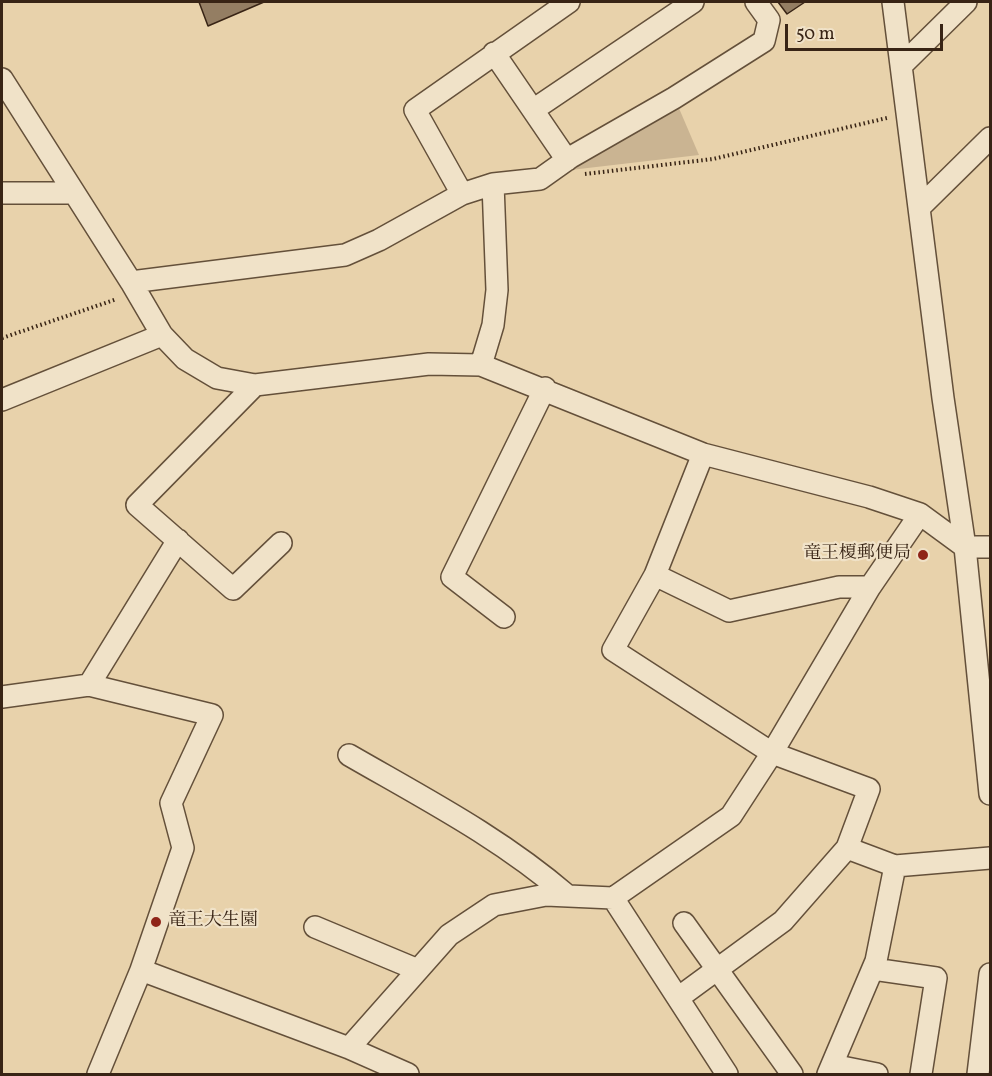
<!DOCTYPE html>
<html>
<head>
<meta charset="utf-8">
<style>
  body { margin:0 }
  #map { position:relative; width:992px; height:1076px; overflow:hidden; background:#e8d2ab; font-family:Vollkorn,serif }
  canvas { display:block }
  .frame { position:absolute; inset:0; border:3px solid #382415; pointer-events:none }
  .scale { position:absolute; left:785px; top:24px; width:158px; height:27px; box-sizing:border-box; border:3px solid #382415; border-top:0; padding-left:8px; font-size:18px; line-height:21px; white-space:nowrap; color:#382415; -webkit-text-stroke:4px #f0e2c8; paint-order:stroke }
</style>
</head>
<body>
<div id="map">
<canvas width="992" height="1076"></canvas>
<div class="frame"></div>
<div class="scale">50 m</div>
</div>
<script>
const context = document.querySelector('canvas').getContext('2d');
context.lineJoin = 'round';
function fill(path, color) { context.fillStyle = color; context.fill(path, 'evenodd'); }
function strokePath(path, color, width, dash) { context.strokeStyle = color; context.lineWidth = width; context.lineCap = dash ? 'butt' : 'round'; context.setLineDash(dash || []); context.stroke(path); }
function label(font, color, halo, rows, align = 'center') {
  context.font = font + ' Vollkorn,"Noto Serif JP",serif'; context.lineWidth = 4.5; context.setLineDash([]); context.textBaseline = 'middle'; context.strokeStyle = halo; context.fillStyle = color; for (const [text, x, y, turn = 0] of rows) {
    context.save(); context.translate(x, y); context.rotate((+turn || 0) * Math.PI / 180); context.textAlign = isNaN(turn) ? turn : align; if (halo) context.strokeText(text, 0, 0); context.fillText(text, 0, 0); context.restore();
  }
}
fill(new Path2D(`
  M678,106L699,155L562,171Z`), '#cab492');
const building = new Path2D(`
  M199,2H264L208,26Z
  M778,2H805L787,14Z`);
fill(building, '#947e63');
strokePath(building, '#382415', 1.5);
const minor = new Path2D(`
  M893,2L943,398L965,547L990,794
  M494,53L567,160
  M901,66L966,2
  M2,79L131,282L162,335L185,359L217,378L255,385L429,364L481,365L703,454L869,497L920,514L965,547H990
  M533,110L693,2
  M2,193H74
  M462,194L415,110L569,2
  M920,207L990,138
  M131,282L345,255L379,240L462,194L493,184L540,179L571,157L674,98L764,41L769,20L756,2
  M481,365L493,325L497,290L493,184
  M255,385L137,505L233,589L281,543
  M2,400L162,335
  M655,575L729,611L839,587H870
  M504,617L452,577L545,388
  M89,685L178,540
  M2,697L89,685L212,715L171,803L183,848L141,970
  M349,755C427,800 499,837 568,896
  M847,848L895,866L990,858
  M613,898L727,1074
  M684,923L792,1074
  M315,927L418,970
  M873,969L936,978L921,1074
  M678,998L783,921L847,848L869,789L772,753L613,650L655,575L703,454
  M349,1048L449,935L494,905L546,895L613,898L731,816L772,753L870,587L920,514
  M832,1065L877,1074
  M98,1074L141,970L349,1048L408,1074
  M828,1074L876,961L895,866
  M978,1074L990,974`);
strokePath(minor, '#64503a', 24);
strokePath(new Path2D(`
  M585,174L713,159L887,118
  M2,338L117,299`), '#382415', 4, [1.5, 3]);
strokePath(minor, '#f0e2c8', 21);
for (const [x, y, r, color] of [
  [923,555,6,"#8f2418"],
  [156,922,6,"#8f2418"]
]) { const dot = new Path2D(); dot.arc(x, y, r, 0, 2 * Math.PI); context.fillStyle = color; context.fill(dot); strokePath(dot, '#f0e2c8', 2); }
label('18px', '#382415', '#f0e2c8', [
  ["竜王榎郵便局",911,555],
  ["竜王大生園",168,922,"left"]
], 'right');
</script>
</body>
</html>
